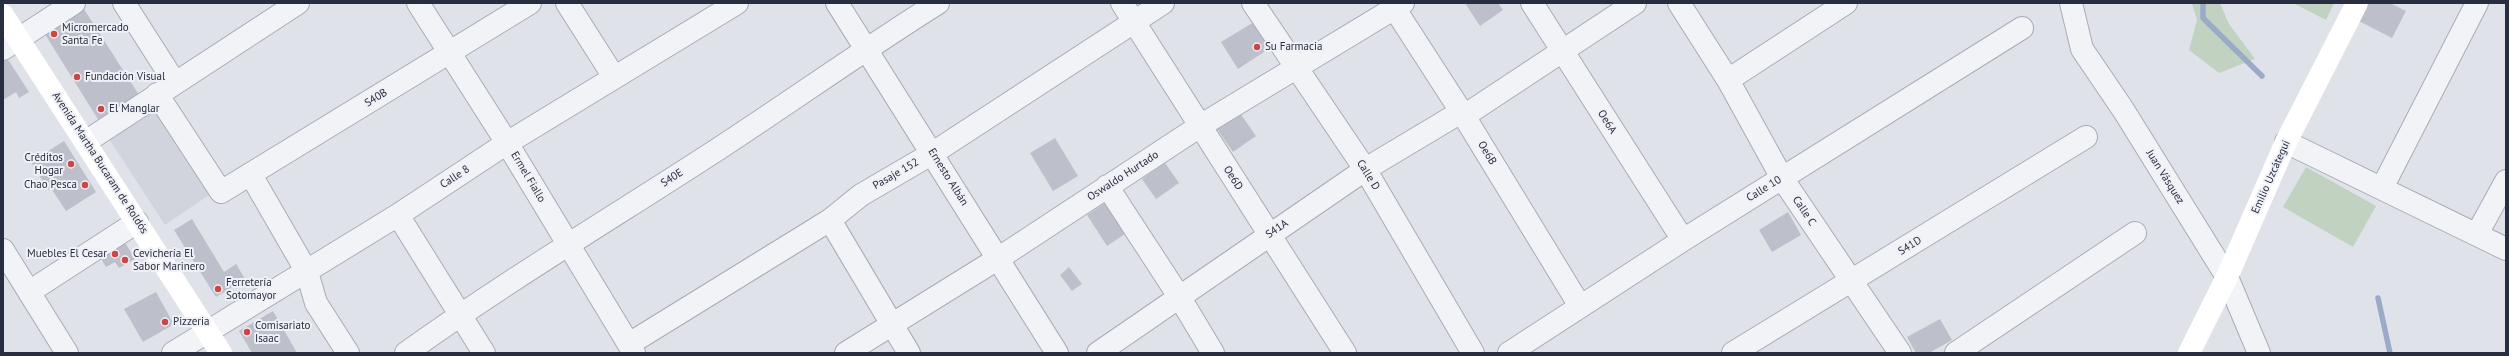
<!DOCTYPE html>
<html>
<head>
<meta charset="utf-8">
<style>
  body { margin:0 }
  #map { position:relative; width:2509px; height:356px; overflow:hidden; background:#dfe2e8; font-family:"PT Sans",sans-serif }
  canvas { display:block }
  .frame { position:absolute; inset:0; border:4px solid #282d3f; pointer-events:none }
</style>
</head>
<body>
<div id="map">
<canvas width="2509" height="356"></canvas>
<div class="frame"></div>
</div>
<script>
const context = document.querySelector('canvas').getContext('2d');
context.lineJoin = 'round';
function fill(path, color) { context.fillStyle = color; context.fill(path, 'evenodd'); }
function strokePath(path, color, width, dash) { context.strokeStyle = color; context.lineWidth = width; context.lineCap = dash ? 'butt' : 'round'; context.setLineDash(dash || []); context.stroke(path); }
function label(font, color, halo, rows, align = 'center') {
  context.font = font + ' "PT Sans",sans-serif'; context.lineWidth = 4; context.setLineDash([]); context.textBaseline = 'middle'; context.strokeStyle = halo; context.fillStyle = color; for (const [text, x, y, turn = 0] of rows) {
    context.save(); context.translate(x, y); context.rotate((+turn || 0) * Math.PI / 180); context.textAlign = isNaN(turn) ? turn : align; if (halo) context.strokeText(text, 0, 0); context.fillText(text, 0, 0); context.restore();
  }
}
fill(new Path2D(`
  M156,108L212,193L165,225L109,139Z`), '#d1d4dd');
fill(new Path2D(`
  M2192,3H2220L2229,24L2255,59L2219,73L2189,50L2197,20Z
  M2293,3H2334L2326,20Z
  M2306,167L2376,206L2353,247L2283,207Z`), '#c2d2c1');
strokePath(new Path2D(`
  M2203,3V18L2262,76
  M2378,298L2390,353`), '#9baac8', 5.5);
fill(new Path2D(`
  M1465,3H1498L1503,10L1480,26Z
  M2366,3H2390L2406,11L2392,38L2357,20Z
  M82,6L139,95L99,121L43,31Z
  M1254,22L1270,48L1238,69L1221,42Z
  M3,58L9,61L29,92L19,98L16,92L3,100Z
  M1240,113L1256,136L1233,152L1217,129Z
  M1055,138L1078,176L1053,191L1030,153Z
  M64,141L96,192L66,211L51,188L48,190L31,162Z
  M1165,163L1179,183L1156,199L1142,179Z
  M1108,201L1128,232L1107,246L1087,215Z
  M1788,212L1801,235L1772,252L1759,230Z
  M192,219L224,272L236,264L245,279L216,297L174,230Z
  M124,241L135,259L119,268L115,262L106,267L99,255Z
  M1069,267L1082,284L1072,291L1060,275Z
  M156,292L172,321L171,326L143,342L124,309Z
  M273,311L297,353H252L239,331Z
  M1940,319L1952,340L1929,353H1916L1907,337Z`), '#bdc0cb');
const street = new Path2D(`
  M124,3L175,83
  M418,3L507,143L634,353
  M567,3L614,77
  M837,3L1057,353
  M1122,3L1345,353
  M1253,3L1365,169L1473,353
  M1391,3L1464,116L1580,306
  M1532,3L1683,240
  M1679,3L1728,80L1782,178L1900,353
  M2071,3L2082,49L2124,111L2227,277L2259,353
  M3,49L74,3
  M1728,80L1846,3
  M157,94L221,192L530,3
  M1464,116L1635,3
  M87,141L298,3
  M2286,142L2506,249
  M251,175L307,272L316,303L348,353
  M1107,186L1180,298L1213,353
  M2382,188L2477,3
  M398,215L484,353
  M830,220L909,353
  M2477,234L2506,181
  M3,250L67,353
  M29,292L137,222
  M629,344L830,220L861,195L933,153L1163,3
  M173,353L398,215L507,143L737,3
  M406,353C504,283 607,221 709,155C786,105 860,52 938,3
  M846,353L999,258L1200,126L1403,3
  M1098,353L1369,167L1461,112
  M1509,353L1683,240L2022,28
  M1733,353L2086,137
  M1956,353L2135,233`);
strokePath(street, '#a8acb5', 24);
strokePath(street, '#f2f3f7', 22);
strokePath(new Path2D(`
  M3,15L221,353
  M2189,353L2227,277L2286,142L2357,3`), '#fff', 22);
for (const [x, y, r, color] of [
  [54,34,4,"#cd4546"],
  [1257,47,4,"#cd4546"],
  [77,77,4,"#cd4546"],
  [101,109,4,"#cd4546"],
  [71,164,4,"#cd4546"],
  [85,185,4,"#cd4546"],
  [115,254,4,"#cd4546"],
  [125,260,4,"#cd4546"],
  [218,289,4,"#cd4546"],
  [165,322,4,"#cd4546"],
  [247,332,4,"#cd4546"]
]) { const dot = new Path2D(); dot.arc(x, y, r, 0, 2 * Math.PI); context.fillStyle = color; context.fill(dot); strokePath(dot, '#eff1f6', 1.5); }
label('11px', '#282d3f', '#eff1f6', [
  ["Micromercado",62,28],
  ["Santa Fe",62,41],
  ["Su Farmacia",1265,47],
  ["Fundación Visual",85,77],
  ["El Manglar",109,109],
  ["Créditos",63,158,"right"],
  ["Hogar",63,171,"right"],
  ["Chao Pesca",77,185,"right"],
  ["Muebles El Cesar",107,254,"right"],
  ["Cevichería El",133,254],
  ["Sabor Marinero",133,267],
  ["Ferretería",226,283],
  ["Sotomayor",226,296],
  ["Pizzeria",173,322],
  ["Comisariato",255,326],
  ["Isaac",255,339]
], 'left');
label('11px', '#282d3f', '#eff1f6', [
  ["S40B",376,98,-32],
  ["Oe6A",1607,122,58],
  ["Oe6B",1487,153,59],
  ["Avenida Martha Bucaram de Roldós",100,163,57],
  ["Pasaje 152",896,174,-30],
  ["Calle D",1368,175,58],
  ["Oswaldo Hurtado",1123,176,-33],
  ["Calle 8",455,177,-33],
  ["Ermel Fiallo",528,177,59],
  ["Ernesto Albán",948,177,58],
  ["Juan Vásquez",2165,177,58],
  ["Emilio Uzcátegui",2271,177,-66],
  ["S40E",672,178,-33],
  ["Oe6D",1233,178,57],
  ["Calle 10",1764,189,-32],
  ["Calle C",1804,211,56],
  ["S41A",1277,229,-34],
  ["S41D",1910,246,-32]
]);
</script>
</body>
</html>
